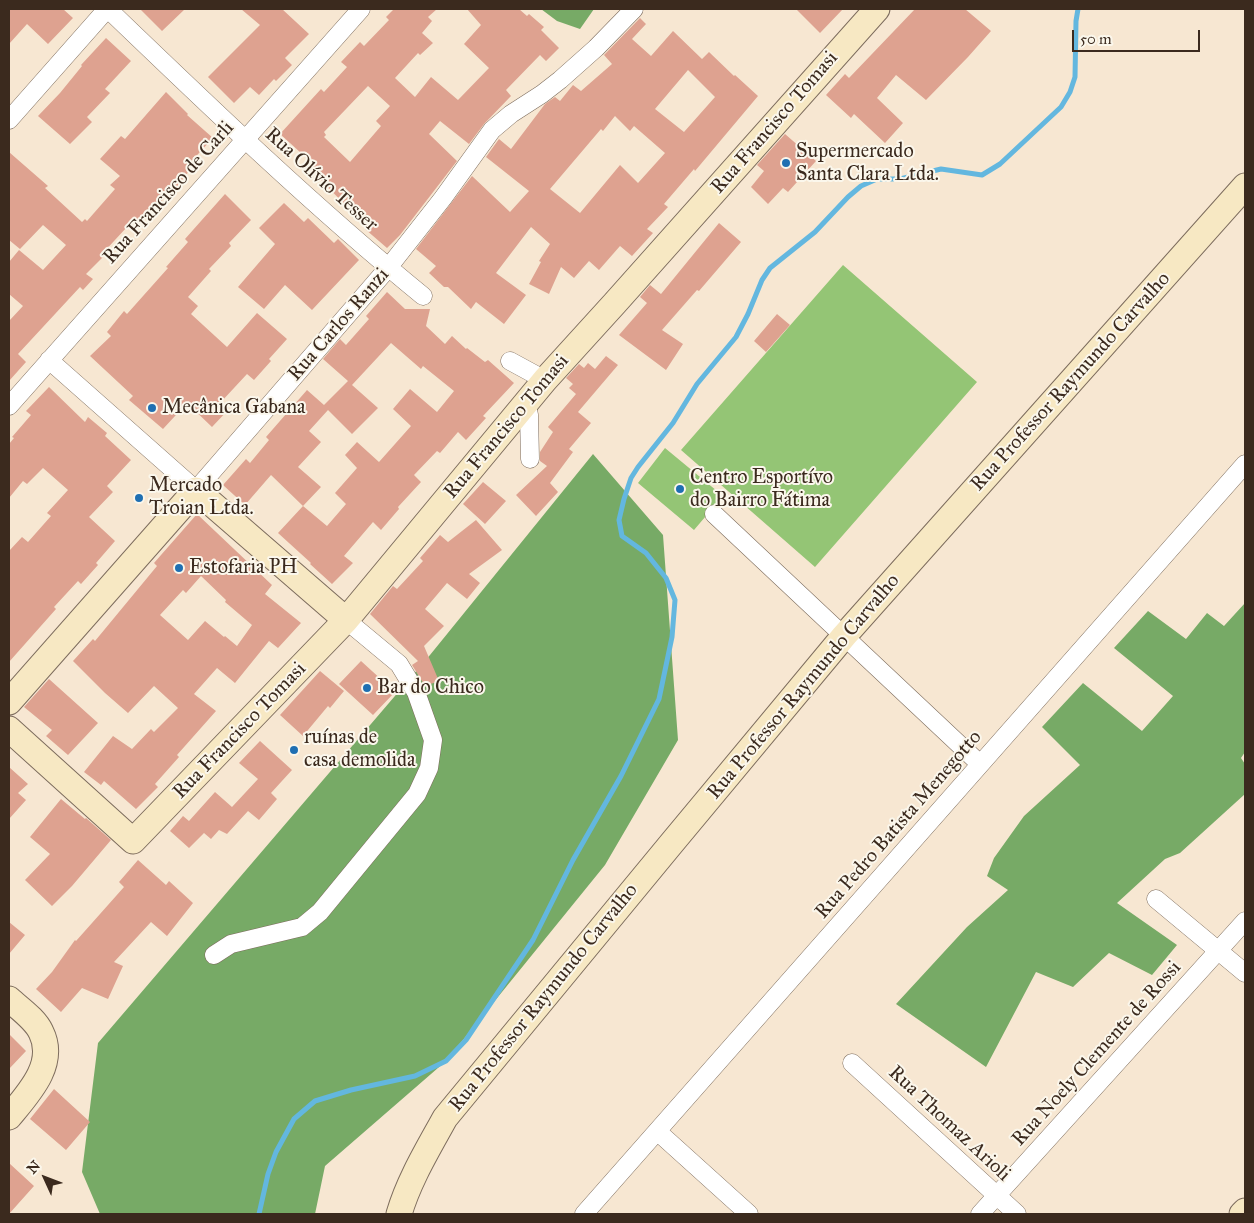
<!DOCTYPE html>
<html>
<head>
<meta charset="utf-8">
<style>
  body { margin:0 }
  #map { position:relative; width:1254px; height:1223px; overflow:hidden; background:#f7e7d2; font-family:"IM FELL Great Primer",serif }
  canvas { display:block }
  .frame { position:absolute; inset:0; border:10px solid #3b2a1e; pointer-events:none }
  .north { position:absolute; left:20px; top:1153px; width:50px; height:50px; -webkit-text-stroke:4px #fbf7ec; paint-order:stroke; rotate:313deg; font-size:14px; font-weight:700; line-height:20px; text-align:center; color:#3b2a1e }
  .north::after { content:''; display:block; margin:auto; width:18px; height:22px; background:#3b2a1e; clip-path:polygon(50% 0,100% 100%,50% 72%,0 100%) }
  .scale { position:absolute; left:1072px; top:30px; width:128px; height:22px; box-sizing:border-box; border:2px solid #3b2a1e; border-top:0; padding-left:6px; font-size:15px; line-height:18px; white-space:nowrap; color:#3b2a1e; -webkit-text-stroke:4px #fbf7ec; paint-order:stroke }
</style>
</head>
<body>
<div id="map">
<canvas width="1254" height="1223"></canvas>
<div class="frame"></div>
<div class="north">N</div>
<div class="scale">50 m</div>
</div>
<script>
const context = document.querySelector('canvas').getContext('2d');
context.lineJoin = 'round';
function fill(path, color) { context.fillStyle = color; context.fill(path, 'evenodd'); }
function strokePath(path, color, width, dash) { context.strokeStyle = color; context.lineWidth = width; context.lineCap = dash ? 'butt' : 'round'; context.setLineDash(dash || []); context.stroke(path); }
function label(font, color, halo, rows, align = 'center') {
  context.font = font + ' "IM FELL Great Primer",serif'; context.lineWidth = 4; context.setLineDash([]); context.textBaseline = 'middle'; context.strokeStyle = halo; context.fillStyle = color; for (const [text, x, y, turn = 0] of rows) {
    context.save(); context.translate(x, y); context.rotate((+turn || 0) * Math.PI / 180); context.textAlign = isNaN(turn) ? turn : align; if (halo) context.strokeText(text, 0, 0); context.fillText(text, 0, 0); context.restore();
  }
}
fill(new Path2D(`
  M843,265L977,382L815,567L681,450Z
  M665,448L723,496L694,530L638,483Z`), '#94c575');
fill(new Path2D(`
  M541,9H594L580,29L557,21Z
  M593,454L663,535L678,740L605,865L446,1061L325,1166L315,1214H100L82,1172L98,1043L430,655Z
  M1245,603V752L1241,758L1245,764V794L1180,853L1165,859L1117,903L1177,945L1152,975L1109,953L1073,987L1036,972L986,1067L896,1004L967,927L1008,890L987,876L994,858L1024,816L1080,765L1042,727L1083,683L1142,731L1173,696L1114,648L1148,611L1186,639L1207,613L1224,626Z`), '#7a6');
strokePath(new Path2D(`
  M259,1214L268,1174L276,1152L294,1119L315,1101L351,1090L415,1076L446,1061L466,1040L533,940L573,860L621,776L659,699L672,637L675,600L666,578L646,553L622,536L619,520L624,499L631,478L638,467L673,423L697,384L736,337L748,314L762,280L770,268L815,232L848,197L861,186L877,179H900L941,169L982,175L1000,164L1061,107L1070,92L1075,77L1076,21L1078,9`), '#63b7df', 5);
fill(new Path2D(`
  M9,9H63L73,18L48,44L27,24L9,44Z
  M140,9H185L162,31Z
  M241,9H282L309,34L285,58L292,65L276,81L274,79L259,95L250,87L234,103L208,77L260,25Z
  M394,9H437L428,17L432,21L422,33L433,43L420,55L418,53L395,78L415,97L431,77L458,100L489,68L464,44L481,25L467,9H519L527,16L529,14L544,27L541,30L559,48L546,61L540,55L506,90L511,96L484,124L469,144L440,121L429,134L457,161L400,235L387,248L365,229L367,226L306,166L311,162L280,134L321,89L324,92L347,67L341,62L360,42L364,46L389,20L386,17ZM368,86L390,106L376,121L381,126L350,162L324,137L326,135L324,132Z
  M796,9H843L820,33Z
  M915,9H965L991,31L968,57L926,100L896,75L877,98L903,123L885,143L854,114L851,118L826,95L845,74L849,78Z
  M640,18L646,24L632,39L651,56L673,31L702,59L709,52L734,76L735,75L758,96L695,171L694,169L664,204L668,207L647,229L653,233L632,256L620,246L599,270L589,261L574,278L561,267L549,294L529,284L541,262L539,261L550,244L531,227L496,273L526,295L504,324L476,302L471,309L448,287H444L429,273L436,266L416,249L472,176L510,212L529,191L486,157L499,139L511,149L545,104L555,97L560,101L573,85L581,91L612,64L604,55ZM688,70L715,97L684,132L655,109ZM615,116L630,131L634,126L665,153L638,183L620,165L580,213L550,189L601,129L603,131Z
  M106,38L131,61L105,89L110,93L87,117L92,122L70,144L38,116L60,93L82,66L81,65Z
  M166,92L188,114L187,115L213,138L186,167L190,170L174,190L172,189L151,213L148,209L128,229L127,227L102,254L104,256L86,274L93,279L83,290L80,287L18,354L26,362L9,381V321L23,306L9,294V262L19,250L43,270L66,245L43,225L20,249L9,240V152L48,186L45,188L82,222L85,219L87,221L115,189L110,185L120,176L100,159L121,136L125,139Z
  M785,134L816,161L788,192L783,188L768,204L751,187L764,171L757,165Z
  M225,194L251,220L229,243L231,246L209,269L211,271L188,297L198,306L191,314L227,347L257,313L287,339L269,359L271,361L254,380L247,374L221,402L229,409L212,427L187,403L163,429L129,400L133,396L90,356L111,336L107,332L124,311L127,314L168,268L166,267L188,242L185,239Z
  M284,203L304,222L308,218L334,243L338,239L359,260L312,310L285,285L264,309L238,287L275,244L259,228Z
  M719,223L741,242L699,291L697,290L662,330L683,344L666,370L619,335L647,303L640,297L650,285L661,294Z
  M387,292L405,309H430L426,326L445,344L452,336L466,349L467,348L485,362L488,360L514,383L483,416L486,418L466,440L458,432L440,453L437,451L414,475L421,482L398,507L399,509L381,530L373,522L344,556L353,563L332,584L310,564L311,563L278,533L303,506L271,475L245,505L223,485L246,459L250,463L269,440L266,437L307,390L324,405L348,381L323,359L340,339L346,345L369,319L366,316ZM391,343L421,369L423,366L454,391L437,412L410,389L393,409L411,426L379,462L357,442L345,455L357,468L335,493L346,504L327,526L303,506L321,487L298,467L321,442L309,431L328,410L352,434L378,408L352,385Z
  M777,314L790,325L766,352L754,341Z
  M606,356L618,365L578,412L591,423L569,449L573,452L550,483L558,492L536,516L516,495L547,466L540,461V452L553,432L548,427L576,394L569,388L573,384L566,378L579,364L584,368L588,363L595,369Z
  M49,387L85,422L88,417L107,433L105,436L131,460L107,486L113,492L89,517L115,541L96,563L98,565L81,584L78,581L54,607L56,609L9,662V551L22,537L28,542L51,516L47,513L68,490L43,468L27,484L23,481L9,498V444L14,438L12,437L31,415L26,411Z
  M483,482L506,501L485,524L463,504Z
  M197,514L272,585L265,594L301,623L278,648L269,641L235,683L217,668L194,694L216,711L177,755L179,757L155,784L158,787L136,809L104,781L101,785L84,772L113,736L132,749L151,729L154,732L178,708L154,686L128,713L105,693L73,661L93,639L95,641L157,566L154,563ZM201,576L226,600L225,602L252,625L237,646L225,636L224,637L205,621L188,640L160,615L183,590L186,593Z
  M476,520L502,550L469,574L480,583L467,599L447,583L425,609L444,626L424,646L439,681L425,686L412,665L418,661L370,614L393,586L397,589L423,561L420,558L440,535L448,542Z
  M361,661L395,692L373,715L339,684Z
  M320,671L344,691L330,708L328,706L303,736L280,715Z
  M49,679L98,723L68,755L46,736L52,730L24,707Z
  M260,741L292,770L271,793L277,799L259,820L248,811L227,834L219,830L211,839L204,833L189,848L170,831L183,816L189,821L215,792L232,807L258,779L239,763Z
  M9,767L28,784L18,793L26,800L9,819Z
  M61,799L85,819L86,818L111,840L72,886L52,906L25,880L50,854L30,837Z
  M138,860L166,885L169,881L193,903L167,936L151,922L114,962L123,966L108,999L82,988L61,1012L36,989L52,972L75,940L76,941L124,887L119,882Z
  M9,922L25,935L9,954Z
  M9,1034L26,1051L9,1069Z
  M54,1089L90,1122L66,1150L30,1119Z
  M9,1163L34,1186L9,1214Z`), '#dea290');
const street = new Path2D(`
  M108,9C210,107 313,206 423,296
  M9,120L107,9
  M49,360L196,490L388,268L443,198L492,130L511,114L542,94L560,80L596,48L634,9
  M510,361L545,380
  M526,403L529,415L530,459
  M9,406L361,9
  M714,514L980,764
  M1156,899L1245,973
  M214,955L231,944L302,927L320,912L417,794L429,768L433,740L416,692L399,664L346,620
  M852,1063L1017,1214
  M657,1131L749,1214
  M584,1214L1245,464
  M980,1214L1245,921`);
const secondary = new Path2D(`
  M9,702L196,490L346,620
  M9,729L133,841L346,620L545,380L615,303L877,9
  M9,999C20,1009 35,1019 41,1032C57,1064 28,1094 9,1117
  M399,1214C409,1180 428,1149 445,1118L671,844L844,636L1245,186
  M1242,1214L1245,1211`);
strokePath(street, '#7d6c5d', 19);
strokePath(secondary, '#7d6c5d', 27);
strokePath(street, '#fff', 18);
strokePath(secondary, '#f7e8c3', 25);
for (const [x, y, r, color] of [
  [786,163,5,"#1f6fb2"],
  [152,408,5,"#1f6fb2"],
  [680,489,5,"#1f6fb2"],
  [139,498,5,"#1f6fb2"],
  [179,568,5,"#1f6fb2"],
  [367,688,5,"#1f6fb2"],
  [294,750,5,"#1f6fb2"]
]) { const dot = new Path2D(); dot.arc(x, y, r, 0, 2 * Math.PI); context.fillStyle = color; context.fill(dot); strokePath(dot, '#fbf7ec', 2); }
label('20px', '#3b2a1e', '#fbf7ec', [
  ["Rua Francisco Tomasi",775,123,-49],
  ["Rua Olívio Tesser",321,180,42],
  ["Rua Francisco de Carli",169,193,-48],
  ["Rua Carlos Ranzi",339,325,-49],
  ["Rua Professor Raymundo Carvalho",1071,382,-48],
  ["Rua Francisco Tomasi",507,427,-50],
  ["Rua Professor Raymundo Carvalho",804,687,-50],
  ["Rua Francisco Tomasi",240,731,-46],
  ["Rua Pedro Batista Menegotto",899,825,-49],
  ["Rua Professor Raymundo Carvalho",544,998,-51],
  ["Rua Noely Clemente de Rossi",1097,1054,-48],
  ["Rua Thomaz Arioli",949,1124,43]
]);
label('20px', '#3b2a1e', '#fbf7ec', [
  ["Supermercado",796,152],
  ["Santa Clara Ltda.",796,175],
  ["Mecânica Gabana",162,408],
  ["Centro Esportívo",690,478],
  ["do Bairro Fátima",690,501],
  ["Mercado",149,486],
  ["Troian Ltda.",149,509],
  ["Estofaria PH",189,568],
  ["Bar do Chico",377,688],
  ["ruínas de",304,738],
  ["casa demolida",304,761]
], 'left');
</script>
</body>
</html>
